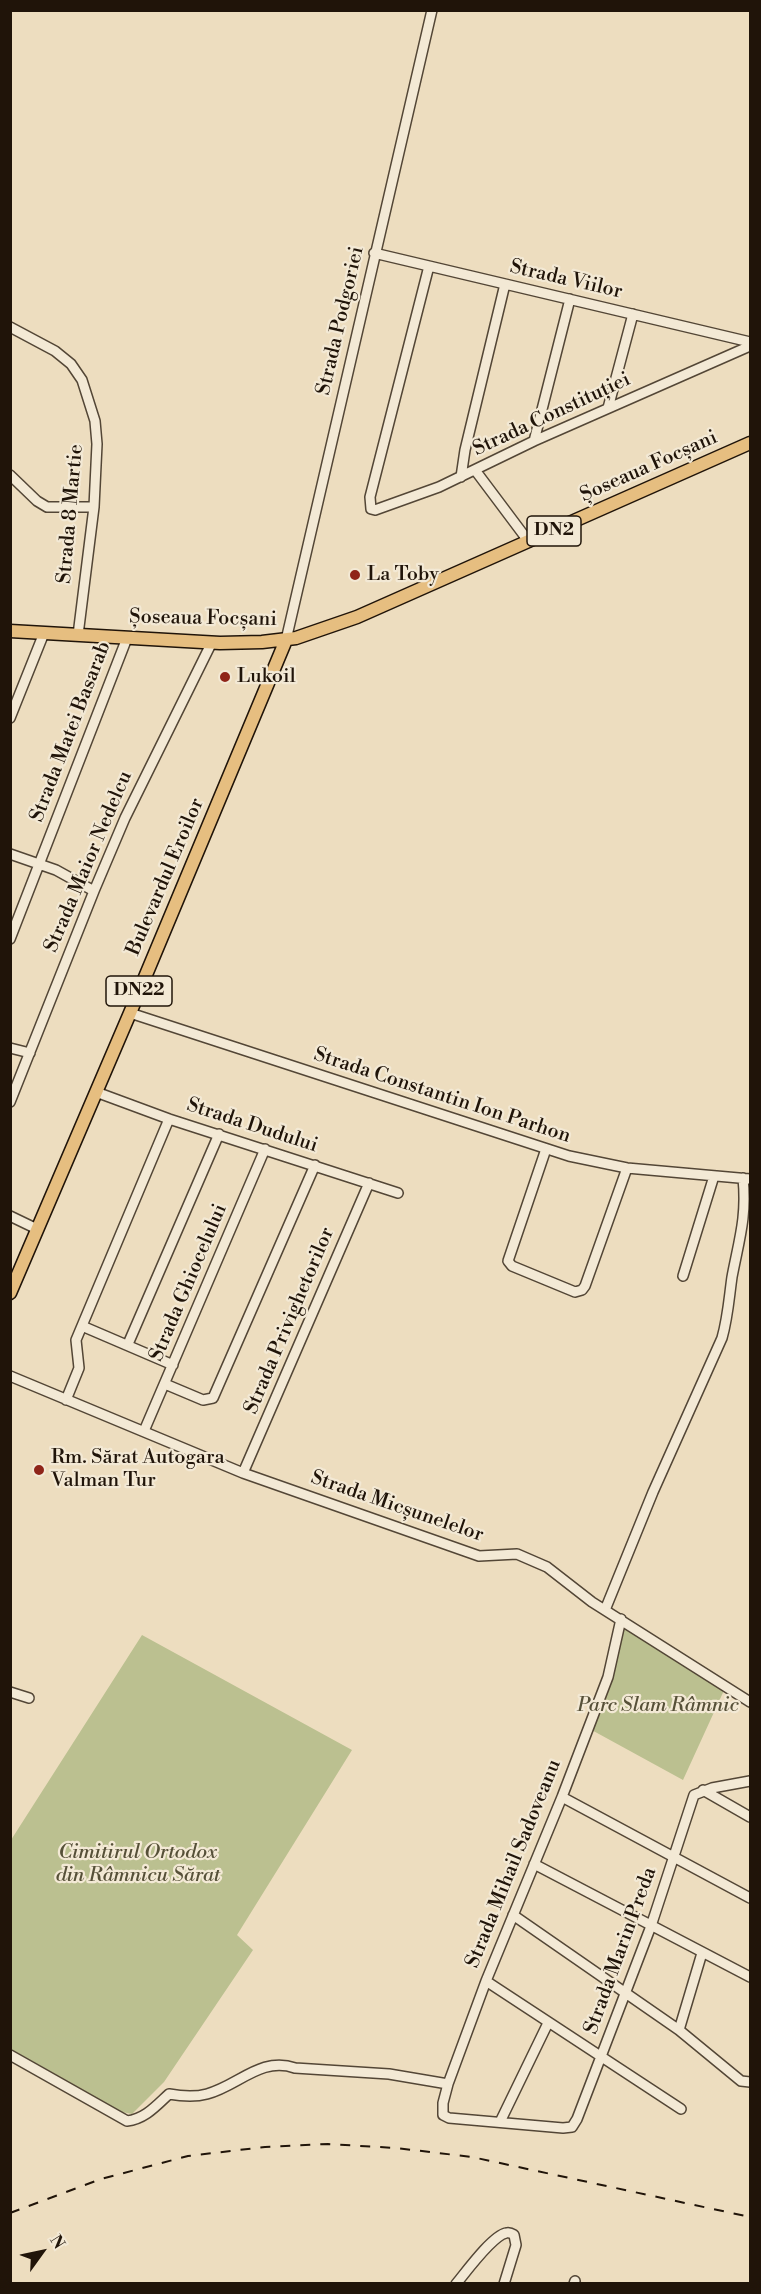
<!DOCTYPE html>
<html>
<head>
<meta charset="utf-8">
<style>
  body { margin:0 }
  #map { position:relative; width:761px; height:2294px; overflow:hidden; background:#edddbf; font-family:"Libre Bodoni",serif }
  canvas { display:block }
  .frame { position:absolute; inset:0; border:12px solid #201409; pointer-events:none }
  .north { position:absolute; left:12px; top:2222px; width:60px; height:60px; -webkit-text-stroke:4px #f3e9d5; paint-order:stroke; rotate:57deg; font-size:16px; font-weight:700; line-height:24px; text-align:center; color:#201409 }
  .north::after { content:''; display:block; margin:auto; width:21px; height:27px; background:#201409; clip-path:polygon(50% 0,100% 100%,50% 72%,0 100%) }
</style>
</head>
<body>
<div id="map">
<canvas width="761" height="2294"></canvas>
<div class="frame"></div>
<div class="north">N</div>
</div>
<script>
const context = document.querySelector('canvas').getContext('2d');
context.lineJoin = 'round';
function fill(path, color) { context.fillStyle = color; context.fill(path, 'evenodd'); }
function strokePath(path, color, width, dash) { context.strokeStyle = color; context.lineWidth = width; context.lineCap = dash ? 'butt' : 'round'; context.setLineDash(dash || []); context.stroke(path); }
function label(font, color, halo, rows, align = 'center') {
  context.font = font + ' "Libre Bodoni",serif'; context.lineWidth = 4.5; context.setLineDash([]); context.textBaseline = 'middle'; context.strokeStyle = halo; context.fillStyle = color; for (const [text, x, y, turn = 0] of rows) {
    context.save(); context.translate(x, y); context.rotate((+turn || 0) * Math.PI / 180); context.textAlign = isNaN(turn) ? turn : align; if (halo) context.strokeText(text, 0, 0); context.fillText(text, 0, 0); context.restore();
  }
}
fill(new Path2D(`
  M621,1619L726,1686L683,1780L588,1728Z
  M142,1635L352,1750L237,1935L253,1950L164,2082L132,2114L122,2112L11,2049V1840Z`), '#bbc090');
const minor = new Path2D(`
  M374,253L750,342
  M429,266L370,497L371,509L375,510L439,487L534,441L750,346
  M10,327L55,351L71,364L82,380L95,421L97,444L94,507L78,635
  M608,408L633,314
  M534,441L570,299
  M475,470L529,542
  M10,475L37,501L47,507H94
  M461,477L465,450L505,284
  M286,640L432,10
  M10,718L44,633
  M10,854L56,870L94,891
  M10,939L127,638
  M130,1013L569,1156L627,1168L750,1179
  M10,1048L30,1053
  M96,1092L169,1119L398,1193
  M10,1102L94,891L125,818L212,642
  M546,1149L508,1261L512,1266L575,1292L582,1290L585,1286L627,1168
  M10,1216L37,1229
  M683,1276L714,1176
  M82,1326L173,1365
  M128,1344L219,1134
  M10,1376L243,1473L479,1556L517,1554L547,1567L592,1602L750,1702
  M165,1384L203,1400L213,1398L315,1165
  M66,1400L79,1368L76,1340L169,1119
  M144,1431L265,1149
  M243,1473L369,1183
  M605,1610L653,1492L722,1338C728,1317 729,1298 732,1277C739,1240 747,1217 743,1178
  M621,1619L608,1677L562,1797L486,1981L448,2084L443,2103V2115L449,2118L563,2128L572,2127L577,2119L651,1926L694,1795L712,1788L750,1781
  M10,1692L29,1698
  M703,1790L750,1817
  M562,1797L750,1898
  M534,1864L750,1977
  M513,1915L679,2030L741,2081L750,2082
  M486,1981L681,2109
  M679,2030L702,1953
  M10,2055L127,2121C145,2119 156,2106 169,2094C180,2096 196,2097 207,2094C238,2086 261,2056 295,2068L389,2074L448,2084
  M500,2122L548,2023
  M456,2284C466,2272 492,2236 506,2233C510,2232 511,2233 514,2235L516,2245L504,2284
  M574,2284L575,2281`);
const major = new Path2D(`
  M10,631L220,643L262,642L296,638L357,617L750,443
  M10,1293L130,1013L286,640`);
strokePath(minor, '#534636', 12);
strokePath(major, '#201409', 15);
strokePath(minor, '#f3e9d5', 9);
strokePath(major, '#e6be80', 12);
strokePath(new Path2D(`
  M10,2213L101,2179L188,2156L265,2147L328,2144L396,2148L472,2157L750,2217`), '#201409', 2, [10, 10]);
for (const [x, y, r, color] of [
  [355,575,6,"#8f2418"],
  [225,677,6,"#8f2418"],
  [39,1470,6,"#8f2418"]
]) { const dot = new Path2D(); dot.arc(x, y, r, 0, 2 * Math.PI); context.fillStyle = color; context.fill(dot); strokePath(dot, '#f3e9d5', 2); }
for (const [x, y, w] of [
  [554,531,54],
  [139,991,66]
]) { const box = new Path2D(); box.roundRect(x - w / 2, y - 15, w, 30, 4.5); context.fillStyle = '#f3e9d5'; context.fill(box); strokePath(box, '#201409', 1.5); }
label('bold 18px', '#201409', null, [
  ["DN2",554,531],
  ["DN22",139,991]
]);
label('20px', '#201409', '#f3e9d5', [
  ["Strada Viilor",566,280,13],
  ["Strada Podgoriei",341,321,-77],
  ["Strada Constituției",552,415,-25],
  ["Șoseaua Focșani",649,467,-24],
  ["Strada 8 Martie",71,514,-85],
  ["Șoseaua Focșani",203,619,1],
  ["Strada Matei Basarab",71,732,-69],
  ["Strada Maior Nedelcu",89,862,-67],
  ["Bulevardul Eroilor",166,877,-67],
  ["Strada Constantin Ion Parhon",442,1096,18],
  ["Strada Dudului",252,1126,18],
  ["Strada Ghiocelului",189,1283,-67],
  ["Strada Privighetorilor",290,1321,-67],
  ["Strada Micșunelelor",397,1507,19],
  ["Strada Mihail Sadoveanu",514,1864,-68],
  ["Strada Marin Preda",621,1951,-70]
]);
label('20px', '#201409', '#f3e9d5', [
  ["La Toby",367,575],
  ["Lukoil",237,677],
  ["Rm. Sărat Autogara",51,1458],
  ["Valman Tur",51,1481]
], 'left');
label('italic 20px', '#565038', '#f3e9d5', [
  ["Parc Slam Râmnic",658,1706],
  ["Cimitirul Ortodox",138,1853],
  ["din Râmnicu Sărat",138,1876]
]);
</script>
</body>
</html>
